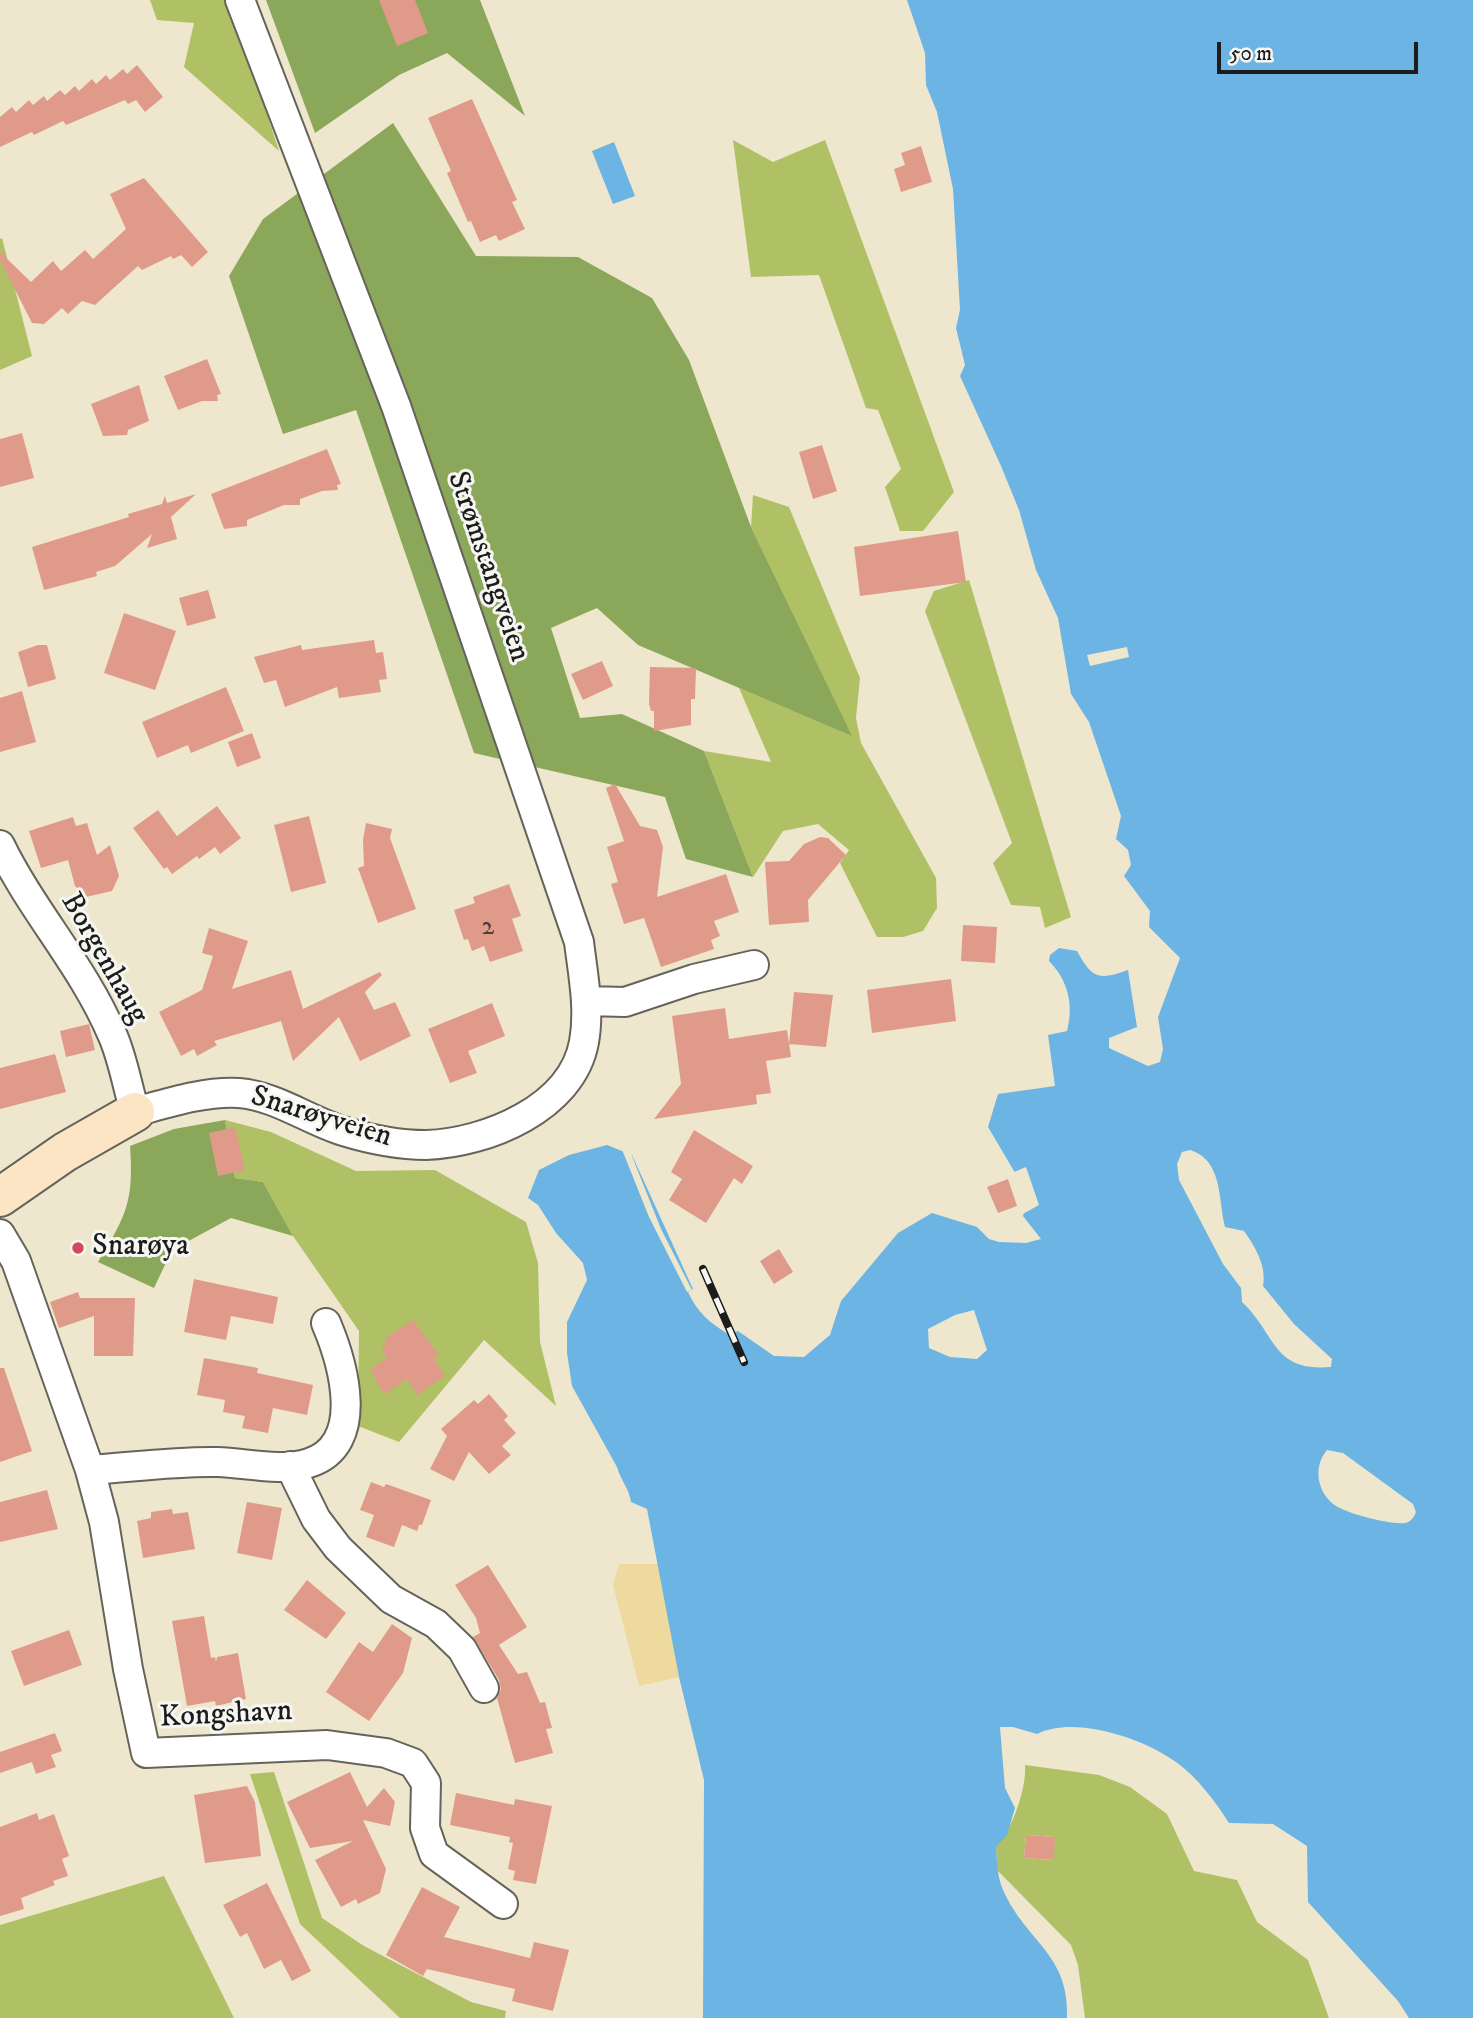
<!DOCTYPE html>
<html>
<head>
<meta charset="utf-8">
<style>
  body { margin:0 }
  #map { position:relative; width:1473px; height:2018px; overflow:hidden; background:#eee7cd; font-family:"IM FELL DW Pica",serif }
  canvas { display:block }
  .scale { position:absolute; left:1217px; top:42px; width:201px; height:32px; box-sizing:border-box; border:4px solid #1c1c1c; border-top:0; padding-left:9px; font-size:21px; line-height:24px; white-space:nowrap; color:#1c1c1c; -webkit-text-stroke:5px #f6f6f2; paint-order:stroke }
</style>
</head>
<body>
<div id="map">
<canvas width="1473" height="2018"></canvas>
<div class="scale">50 m</div>
</div>
<script>
const context = document.querySelector('canvas').getContext('2d');
context.lineJoin = 'round';
function fill(path, color) { context.fillStyle = color; context.fill(path, 'evenodd'); }
function strokePath(path, color, width, dash) { context.strokeStyle = color; context.lineWidth = width; context.lineCap = dash ? 'butt' : 'round'; context.setLineDash(dash || []); context.stroke(path); }
function label(font, color, halo, rows, align = 'center') {
  context.font = font + ' "IM FELL DW Pica",serif'; context.lineWidth = 6; context.setLineDash([]); context.textBaseline = 'middle'; context.strokeStyle = halo; context.fillStyle = color; for (const [text, x, y, turn = 0] of rows) {
    context.save(); context.translate(x, y); context.rotate((+turn || 0) * Math.PI / 180); context.textAlign = isNaN(turn) ? turn : align; if (halo) context.strokeText(text, 0, 0); context.fillText(text, 0, 0); context.restore();
  }
}
fill(new Path2D(`
  M150,0H230L279,151L184,67L194,23L157,20Z
  M733,140L773,162L825,140L954,492L923,531H900L885,487L901,469L878,410L866,408L819,275L751,277Z
  M2,238L32,356L0,370V239Z
  M753,495L789,507L860,678L856,718L861,743L936,878L937,908L923,931L903,937H877L840,863L849,850L818,824L783,831L753,877L704,751L771,762L739,688L851,735L751,527Z
  M969,580L1071,917L1045,928L1040,907L1011,905L993,863L1012,843L925,611L934,591Z
  M225,1120L271,1132L356,1171L435,1170L526,1222L538,1263L540,1342L556,1406L484,1340L399,1442L358,1426L359,1331L293,1236L263,1182L235,1178Z
  M1025,1765L1099,1775L1130,1787L1167,1814L1194,1871L1237,1880L1257,1922L1308,1960L1329,2018H1085L1078,1965L1071,1945L997,1870L996,1846C1012,1831 1027,1787 1025,1765ZM1026,1835L1055,1837L1053,1860L1024,1858Z
  M274,1772L322,1918L364,1946L471,2002L506,2011L505,2018H400L300,1924L250,1774Z
  M164,1876L234,2018H0V1925Z`), '#afc164');
fill(new Path2D(`
  M266,0H480L525,116L447,53L399,75L315,133Z
  M393,123L476,256L578,257L652,298L689,360L751,527L852,736L638,645L597,608L551,628L580,718L622,714L704,751L753,877L686,859L665,797L474,753L356,410L283,434L229,276L263,219Z
  M225,1120L235,1178L263,1182L293,1236L231,1218L172,1250L154,1288L98,1262C126,1216 134,1202 130,1146L174,1129Z`), '#8ba75a');
fill(new Path2D(`
  M619,1564H658L679,1677L639,1686L613,1585Z`), '#eeda9e');
fill(new Path2D(`
  M907,0H1473V2018H1409L1398,2001L1308,1902L1307,1846L1273,1824L1229,1823C1215,1801 1197,1777 1176,1762C1143,1738 1074,1715 1037,1734L1013,1727H1000L1005,1788L1015,1808L1007,1835L996,1847C997,1861 997,1876 1003,1890C1026,1942 1070,1954 1067,2018H703L704,1780L679,1677L647,1509L631,1502C629,1488 621,1481 617,1467L572,1386L567,1353V1322L587,1280L583,1263L556,1233L538,1205L528,1198L539,1170L569,1155L607,1145L632,1155L693,1289L688,1292C697,1312 710,1323 728,1334L738,1331L774,1356L804,1357L830,1335L841,1301L898,1233L932,1213L977,1227L989,1239L999,1242L1026,1243L1041,1239L1023,1216L1024,1211L1014,1171L988,1127L998,1094L1055,1086L1048,1035L1067,1031C1074,1005 1068,980 1049,961L1050,955L1059,948L1077,951C1092,978 1098,981 1128,970L1137,1027L1109,1038V1048L1148,1066L1160,1062L1163,1049L1158,1017L1180,958L1149,927L1150,911L1124,876L1131,865L1128,850L1116,839L1121,816L1089,722L1071,694L1058,618L1036,570L1019,510L1001,466L960,376L965,365L956,328L960,310L953,189L937,112L926,85L925,53ZM1190,1150C1223,1160 1218,1199 1225,1227L1244,1231C1255,1246 1267,1267 1263,1286L1294,1324L1332,1359L1331,1367C1272,1372 1277,1335 1242,1302L1241,1288L1223,1264L1179,1180L1177,1164L1182,1152ZM974,1310L987,1350L977,1359L950,1357L929,1348L928,1329L955,1315ZM1327,1450L1343,1453L1413,1504L1416,1512C1414,1517 1411,1522 1405,1523C1391,1525 1342,1513 1332,1503C1316,1489 1314,1465 1327,1450Z
  M614,142L635,196L613,204L592,151Z`), '#6bb4e3');
fill(new Path2D(`
  M1127,647L1129,657L1090,666L1087,655Z
  M621,1147L630,1151L661,1229L692,1290L687,1292L649,1217Z
  M1026,1167L1039,1205L1021,1215L1012,1177L1014,1172Z`), '#eee7cd');
fill(new Path2D(`
  M379,0H415L428,33L397,46Z
  M137,65L163,97L145,112L136,100L128,104L125,100L66,125L63,121L34,135L32,132L0,147V117L12,107L16,112L29,100L33,105L44,96L47,101L60,90L65,95L75,86L79,91L92,79L96,84L106,75L110,80L123,69L127,74Z
  M472,99L517,200L512,202L525,229L499,241L496,235L480,242L471,221L468,222L447,173L451,171L428,118Z
  M921,146L932,182L901,192L894,169L905,165L901,153Z
  M144,178L208,252L192,267L181,255L173,259L171,256L142,270L138,266L95,305L82,301L68,314L62,308L44,324L32,323L0,260V252L31,282L53,261L61,271L85,250L93,259L126,229L110,194Z
  M207,359L221,394L217,395L218,401H202L178,410L164,376Z
  M139,385L149,421L128,430L127,435L103,436L91,404Z
  M22,433L34,478L0,487V439Z
  M822,445L837,491L813,499L799,452Z
  M327,449L341,484L337,485L338,490L322,491L300,499V505H284L247,520V526L224,529L211,494Z
  M196,494L171,517L177,539L147,548L152,534L115,566L96,572L97,576L44,590L32,547L129,517L128,514L162,504L165,496L167,503Z
  M958,531L966,582L860,596L854,547Z
  M208,590L216,618L187,626L179,598Z
  M124,613L176,631L155,690L104,673Z
  M374,640L376,653L383,652L387,679L379,680L381,692L339,698L337,687L285,707L276,680L264,683L254,657L301,645L302,650Z
  M38,645H47L56,679L28,687L18,652Z
  M602,661L613,686L583,700L571,674Z
  M650,667L696,668L695,699H691V725L654,731V711H651L649,704Z
  M226,687L244,731L191,753L188,745L157,758L142,722Z
  M22,691L36,742L0,752V698Z
  M252,733L261,758L237,767L228,742Z
  M615,784L640,826L657,830L663,847L657,897L726,874L739,912L714,921L720,936L711,940L714,949L661,967L644,918L624,924L611,884L618,882L607,847L624,841L606,788Z
  M217,806L241,838L220,854L215,847L199,859L197,856L172,874L167,867L164,869L133,828L158,810L177,836Z
  M309,816L326,883L291,892L274,825Z
  M73,817L76,826L87,823L97,855L110,845L119,876L112,891L86,897L75,886L68,860L41,868L29,831Z
  M366,823L392,829L390,838L416,909L378,923L358,868L364,866L363,840Z
  M820,837L828,838L846,855L808,900L809,922L769,925L765,862L789,861L804,844Z
  M509,884L521,916L512,919L523,951L490,962L484,946L472,951L468,939L464,940L454,910L475,903L473,897Z
  M963,925L997,927L995,963L961,961Z
  M209,928L248,941L232,989L291,970L303,1009L380,972L382,975L365,992L374,1010L395,1002L411,1036L360,1061L339,1017L293,1061L281,1021L214,1041L217,1045L197,1056L194,1049L181,1056L159,1012L202,990L213,956L202,953Z
  M951,979L956,1021L872,1033L867,990Z
  M794,992L833,995L826,1047L789,1044Z
  M492,1003L505,1036L468,1051L477,1073L450,1083L428,1029Z
  M725,1008L729,1039L787,1030L791,1057L766,1061L771,1093L756,1095L757,1104L654,1119L681,1084L672,1016Z
  M89,1024L95,1050L66,1057L60,1031Z
  M55,1054L66,1092L0,1109V1068Z
  M235,1127L245,1170L218,1176L209,1133Z
  M694,1130L753,1166L742,1184L734,1178L706,1223L669,1200L682,1179L671,1172Z
  M1008,1179L1017,1206L998,1213L987,1187Z
  M779,1249L793,1272L774,1284L760,1261Z
  M194,1279L278,1297L273,1324L231,1316L226,1340L184,1332Z
  M78,1292L80,1298H135L133,1356H94V1316L59,1328L50,1302Z
  M413,1320L439,1355L434,1359L445,1376L417,1395L407,1379L384,1394L370,1369L387,1358L381,1348L387,1344L384,1339Z
  M204,1358L258,1368L257,1373L313,1385L307,1415L273,1408L268,1433L242,1428L245,1416L223,1412L225,1400L197,1395Z
  M0,1368H4L32,1451L0,1462Z
  M489,1394L508,1416L504,1420L516,1433L502,1446L511,1455L489,1474L469,1452L454,1481L430,1469L447,1436L441,1429L474,1400L478,1404Z
  M371,1482L384,1487L386,1484L431,1500L422,1525H419L417,1531L402,1525L394,1547L366,1537L374,1515L360,1510Z
  M47,1490L58,1529L0,1542V1502Z
  M247,1502L282,1508L272,1560L237,1553Z
  M172,1509L173,1514L188,1512L195,1549L143,1558L137,1521L151,1518V1512Z
  M488,1565L527,1627L499,1645L518,1674L527,1672L540,1703L545,1702L552,1728L546,1729L553,1753L515,1763L497,1698L501,1689L499,1680L473,1637L480,1633L476,1618L455,1585Z
  M307,1580L346,1613L326,1639L284,1610Z
  M204,1616L211,1658L215,1657L216,1662L217,1657L238,1653L246,1699L216,1706L215,1701L187,1706L172,1621Z
  M392,1624L412,1638L403,1673L369,1721L326,1692L359,1642L373,1652Z
  M69,1630L82,1665L24,1686L11,1651Z
  M55,1733L62,1751L51,1755L56,1767L36,1774L32,1762L0,1773V1752Z
  M350,1772L367,1807L384,1788L395,1802L390,1826L363,1820L386,1869L380,1893L358,1904L356,1899L341,1907L315,1860L353,1841L310,1848L287,1802Z
  M247,1786L255,1802L261,1856L205,1863L194,1795Z
  M456,1793L514,1805L515,1799L552,1806L536,1884L513,1880L515,1871L508,1869L513,1843L509,1842L510,1837L450,1825Z
  M37,1813L39,1820L54,1814L69,1856L62,1859L68,1876L53,1881L55,1885L21,1898L24,1909L0,1916V1827Z
  M1026,1835L1055,1837L1054,1860L1024,1858Z
  M267,1883L311,1971L292,1981L281,1960L264,1969L247,1933L240,1937L223,1905Z
  M422,1887L460,1907L444,1937L530,1958L534,1942L569,1950L553,2011L512,2001L515,1989L427,1969L423,1976L386,1955Z`), '#e09a8a');
const street = new Path2D(`
  M0,845C32,911 83,966 112,1034C123,1058 127,1086 135,1112C168,1103 204,1091 239,1093C276,1096 308,1120 343,1131C369,1139 399,1145 426,1145C487,1143 572,1108 584,1042C590,1009 583,975 579,942L396,406L240,0
  M587,1001L625,1002L694,979L754,965
  M0,1234L16,1261L90,1470L104,1522L128,1669L146,1753L327,1745L386,1753L413,1763L426,1783L425,1828L434,1854L503,1904
  M290,1466L316,1519L338,1548L391,1599L436,1624L462,1649L484,1688
  M90,1470C133,1467 176,1461 218,1462C247,1463 281,1472 309,1463C367,1445 343,1363 326,1323`);
const secondary = new Path2D(`
  M0,1197L65,1152L135,1112`);
strokePath(street, '#66635a', 32);
strokePath(secondary, '#66635a', 42);
strokePath(street, '#fff', 28);
strokePath(secondary, '#fce5c4', 38);
const rail = new Path2D(`
  M703,1269L744,1362`);
strokePath(rail, '#1c1c1c', 8);
strokePath(rail, '#f6f6f2', 5, [16]);
for (const [x, y, r, color] of [
  [78,1248,7,"#d1495b"]
]) { const dot = new Path2D(); dot.arc(x, y, r, 0, 2 * Math.PI); context.fillStyle = color; context.fill(dot); strokePath(dot, '#f6f6f2', 2.5); }
label('26px', '#4d3c38', null, [
  ["2",488,929]
]);
label('30px', '#1c1c1c', '#f6f6f2', [
  ["Strømstangveien",487,567,71],
  ["Borgenhaug",103,959,60],
  ["Snarøyveien",321,1118,17],
  ["Kongshavn",226,1716,-3]
]);
label('30px', '#1c1c1c', '#f6f6f2', [
  ["Snarøya",92,1248]
], 'left');
</script>
</body>
</html>
